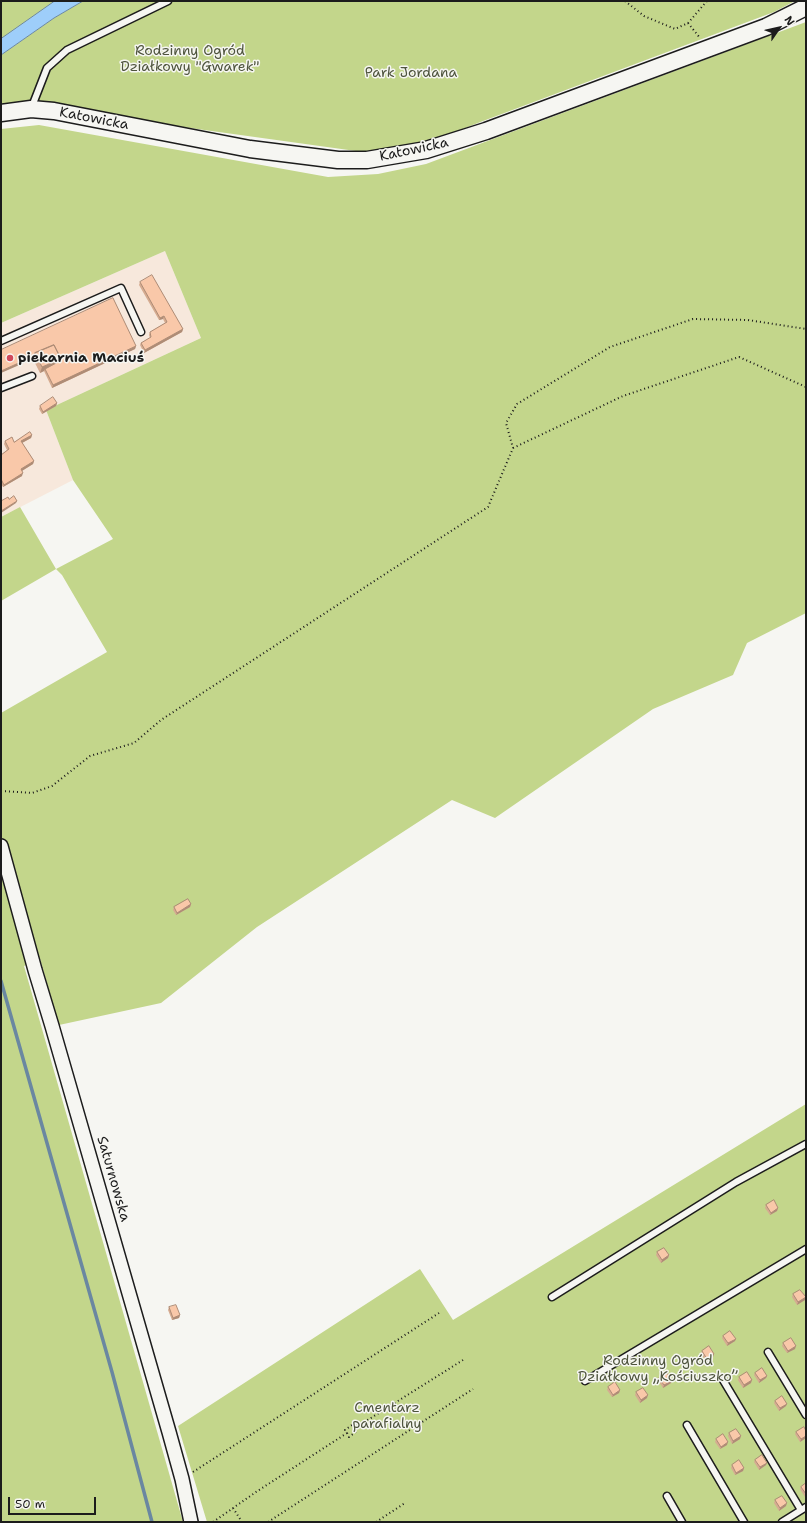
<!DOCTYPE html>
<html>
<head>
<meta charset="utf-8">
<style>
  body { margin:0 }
  #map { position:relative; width:807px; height:1523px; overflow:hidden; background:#f6f6f2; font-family:"Shantell Sans",sans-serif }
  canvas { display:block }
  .frame { position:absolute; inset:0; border:2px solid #1c1c1c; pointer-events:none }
  .north { position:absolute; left:759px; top:8px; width:40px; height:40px; -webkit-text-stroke:3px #f6f6f2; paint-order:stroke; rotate:56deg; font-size:11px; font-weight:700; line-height:16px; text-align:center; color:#1c1c1c }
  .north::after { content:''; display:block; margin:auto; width:14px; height:18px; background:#1c1c1c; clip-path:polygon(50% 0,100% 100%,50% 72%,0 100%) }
  .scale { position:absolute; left:8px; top:1497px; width:88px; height:18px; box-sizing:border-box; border:2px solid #1c1c1c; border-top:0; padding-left:5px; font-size:12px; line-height:14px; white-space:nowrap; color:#1c1c1c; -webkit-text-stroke:3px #f6f6f2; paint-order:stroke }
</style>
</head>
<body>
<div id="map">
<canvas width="807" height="1523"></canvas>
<div class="frame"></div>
<div class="north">N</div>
<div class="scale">50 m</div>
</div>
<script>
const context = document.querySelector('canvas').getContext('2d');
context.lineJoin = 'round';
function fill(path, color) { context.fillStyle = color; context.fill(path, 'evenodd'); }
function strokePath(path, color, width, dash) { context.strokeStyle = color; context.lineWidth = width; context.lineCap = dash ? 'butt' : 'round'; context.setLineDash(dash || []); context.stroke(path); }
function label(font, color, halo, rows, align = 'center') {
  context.font = font + ' "Shantell Sans",sans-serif'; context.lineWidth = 3; context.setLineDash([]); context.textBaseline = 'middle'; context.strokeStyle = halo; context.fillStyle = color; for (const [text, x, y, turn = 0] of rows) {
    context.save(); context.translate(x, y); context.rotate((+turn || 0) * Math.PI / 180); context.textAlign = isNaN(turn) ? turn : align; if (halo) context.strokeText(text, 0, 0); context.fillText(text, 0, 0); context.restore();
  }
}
fill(new Path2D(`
  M165,251L201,338L46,410L73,480L1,517V323Z`), '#f7e8dc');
fill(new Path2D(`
  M1,1H55L1,39Z
  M83,1H795L774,12L483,121L427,143L363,152L190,128L32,104L1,109V55L54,18Z
  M806,22V613L747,643L733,675L653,709L495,818L452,800L257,927L161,1003L59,1025L40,959L24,966L183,1522H1V713L107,652L62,575L56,569L1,601V517L20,507L56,569L113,539L73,480L46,410L201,338L165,251L1,323V129L39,125L328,177L378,174L426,164Z
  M806,1104V1522H207L178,1426L420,1269L453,1320Z`), '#c3d68b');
const water = new Path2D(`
  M55,1H83L54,18L1,55V39Z`);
fill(water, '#9ecefa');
strokePath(water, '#6a87a1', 1);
strokePath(new Path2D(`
  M1,981L112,1372L152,1522`), '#6a87a1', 3.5);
const service = new Path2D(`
  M31,109L47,68L67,50L168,1
  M1,341L121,288L141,332
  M1,388L32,376
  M552,1297L736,1182L806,1144
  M768,1352L806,1415
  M723,1380L801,1510
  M585,1381L806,1249
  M687,1425L744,1522
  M667,1496L682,1522
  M782,1522L806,1507`);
const minor = new Path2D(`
  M1,846L35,970L52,1026L169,1432L182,1479L191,1522`);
const tertiary = new Path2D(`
  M1,113L31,109L54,111L250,149L338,160H367L426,150L486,131L766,27L806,7`);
strokePath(service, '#1c1c1c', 9);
strokePath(minor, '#1c1c1c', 16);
strokePath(tertiary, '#1c1c1c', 19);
strokePath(new Path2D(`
  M625,1L644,16L675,29L688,23L707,1
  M688,23L700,38
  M513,448L623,396L739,357L806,387
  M1,791L32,793L52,786L90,756L134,743L161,720L488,507L513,448L506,423L517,404L610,347L693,319L748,320L806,329
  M347,1433L349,1437L357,1431L355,1428
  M193,1472L439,1313
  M233,1508L242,1522
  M213,1522L256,1492L347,1433L345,1430L352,1425L355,1428L463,1360
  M268,1522L473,1389
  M376,1522L405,1503`), '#1c1c1c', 2, [1, 3]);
strokePath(service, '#f6f6f2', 6);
strokePath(minor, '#f6f6f2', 13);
strokePath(tertiary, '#f6f6f2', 16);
fill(new Path2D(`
  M140,282L183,329L182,332L144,353L140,345L141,343L150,338L149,335L150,332L165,323L163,319L159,320L139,285Z
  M136,346L135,349L52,388L44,371L40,373L33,359L1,350Z
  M57,403L56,406L42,414L39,409L40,406Z
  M32,435L31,438L22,443L34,461L33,464L22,471V476L3,487L1,484V455L7,450L4,444L5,441L14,442Z
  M191,904L190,907L176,915L173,910L174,907Z
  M766,1205L778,1208L777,1211L770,1215L765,1208Z
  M657,1252L669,1255L668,1258L661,1263L656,1255Z
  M793,1294L805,1300L797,1305L792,1297Z
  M169,1307L180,1315L179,1318L172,1320L168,1310Z
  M723,1336L735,1341L727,1346L722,1338Z
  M783,1343L795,1349L787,1353L782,1346Z
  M702,1351L713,1357L706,1361L701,1354Z
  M755,1373L767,1376L766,1378L759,1383L754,1375Z
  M739,1377L751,1383L743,1388L738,1380Z
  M659,1378L671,1383L663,1388L658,1380Z
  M608,1387L620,1390L619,1393L612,1397L607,1390Z
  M636,1392L647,1398L640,1403L635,1395Z
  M775,1401L786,1406L779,1411L774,1403Z
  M806,1431V1438L800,1442L795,1434L796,1432Z
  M729,1433L740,1439L732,1444L728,1436Z
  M716,1439L727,1445L720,1449L715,1442Z
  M755,1460L766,1465L759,1470L754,1462Z
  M732,1465L744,1468L743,1471L735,1475L731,1468Z
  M806,1483V1496L805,1497L800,1489L801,1487Z
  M775,1500L786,1506L779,1511L774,1503Z`), '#d6ac91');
fill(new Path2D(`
  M164,316L163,319L159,320L160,318Z
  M183,329L182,332L144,353L145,350Z
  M136,346L135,349L52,388L53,385Z
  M34,356L33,359L1,373V371Z
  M61,359L59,364L45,369L44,371L40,373L42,367Z
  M57,403L56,406L42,414L43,412Z
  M32,435L31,438L20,444L21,441Z
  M34,461L33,464L20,472L21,469Z
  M23,473L22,476L3,487L4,485Z
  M17,501L16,503L1,513V511Z
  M191,904L190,907L176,915L177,913Z
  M778,1208L777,1211L770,1215L771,1213Z
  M669,1255L668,1258L661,1263L662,1260Z
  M806,1297L805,1300L797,1305L798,1302Z
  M180,1315L179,1318L172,1320L173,1318Z
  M736,1339L735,1341L727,1346L728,1343Z
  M796,1346L795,1349L787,1353L788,1351Z
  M714,1354L713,1357L706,1361L707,1359Z
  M767,1376L766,1378L759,1383L760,1380Z
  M752,1380L751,1383L743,1388L744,1385Z
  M672,1381L671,1383L663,1388L664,1385Z
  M620,1390L619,1393L612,1397L613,1395Z
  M648,1395L647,1398L640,1403L641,1400Z
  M787,1404L786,1406L779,1411L780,1408Z
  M741,1436L740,1439L732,1444L733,1441Z
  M806,1436V1438L800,1442L801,1439Z
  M728,1442L727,1445L720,1449L721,1447Z
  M767,1463L766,1465L759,1470L760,1467Z
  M744,1468L743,1471L735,1475L736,1473Z
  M787,1503L786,1506L779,1511L780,1508Z`), '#ae8c76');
const building = new Path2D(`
  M152,275L183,329L145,350L141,343L151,337L150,332L167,322L164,316L160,318L140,282Z
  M113,298L136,346L53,385L45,369L60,361L61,359L54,345L35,353L34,356L1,371V350Z
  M54,345L61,359L42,367L35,353Z
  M53,397L57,403L43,412L40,406Z
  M30,432L32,435L21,441L34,461L21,469L23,473L4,485L1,479V455L9,449L5,441L12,437L14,442Z
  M14,496L17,501L1,511V501L8,497L9,499Z
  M188,899L191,904L177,913L174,907Z
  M774,1200L778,1208L771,1213L766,1205Z
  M664,1248L669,1255L662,1260L657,1252Z
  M800,1290L806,1297L798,1302L793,1294Z
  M176,1305L180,1315L173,1318L169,1307Z
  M730,1331L736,1339L728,1343L723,1336Z
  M791,1338L796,1346L788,1351L783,1343Z
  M709,1346L714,1354L707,1359L702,1351Z
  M762,1368L767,1376L760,1380L755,1373Z
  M747,1372L752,1380L744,1385L739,1377Z
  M667,1373L672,1381L664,1385L659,1378Z
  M615,1382L620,1390L613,1395L608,1387Z
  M643,1388L648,1395L641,1400L636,1392Z
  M782,1396L787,1404L780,1408L775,1401Z
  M804,1427L806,1431V1436L801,1439L796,1432Z
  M736,1429L741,1436L733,1441L729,1433Z
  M723,1434L728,1442L721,1447L716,1439Z
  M762,1455L767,1463L760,1467L755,1460Z
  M739,1460L744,1468L736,1473L732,1465Z
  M806,1483V1494L801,1487Z
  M782,1496L787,1503L780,1508L775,1500Z`);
fill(building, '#f9c8a9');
strokePath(building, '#ae8c76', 1);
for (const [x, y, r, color] of [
  [10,358,4,"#d1495b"]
]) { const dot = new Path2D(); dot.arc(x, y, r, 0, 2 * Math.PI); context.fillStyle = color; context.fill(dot); strokePath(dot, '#f6f6f2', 1.5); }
label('14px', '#4e543d', '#f6f6f2', [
  ["Rodzinny Ogród",190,51],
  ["Działkowy \"Gwarek\"",190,67],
  ["Park Jordana",411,73],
  ["Rodzinny Ogród",658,1361],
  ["Działkowy „Kościuszko”",658,1377],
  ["Cmentarz",387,1408],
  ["parafialny",387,1424]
]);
label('14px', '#1c1c1c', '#f6f6f2', [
  ["Katowicka",94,119,11],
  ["Katowicka",414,150,-12],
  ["Saturnowska",113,1179,74]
]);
label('bold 14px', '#1c1c1c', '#f6f6f2', [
  ["piekarnia Maciuś",18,358]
], 'left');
</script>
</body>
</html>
